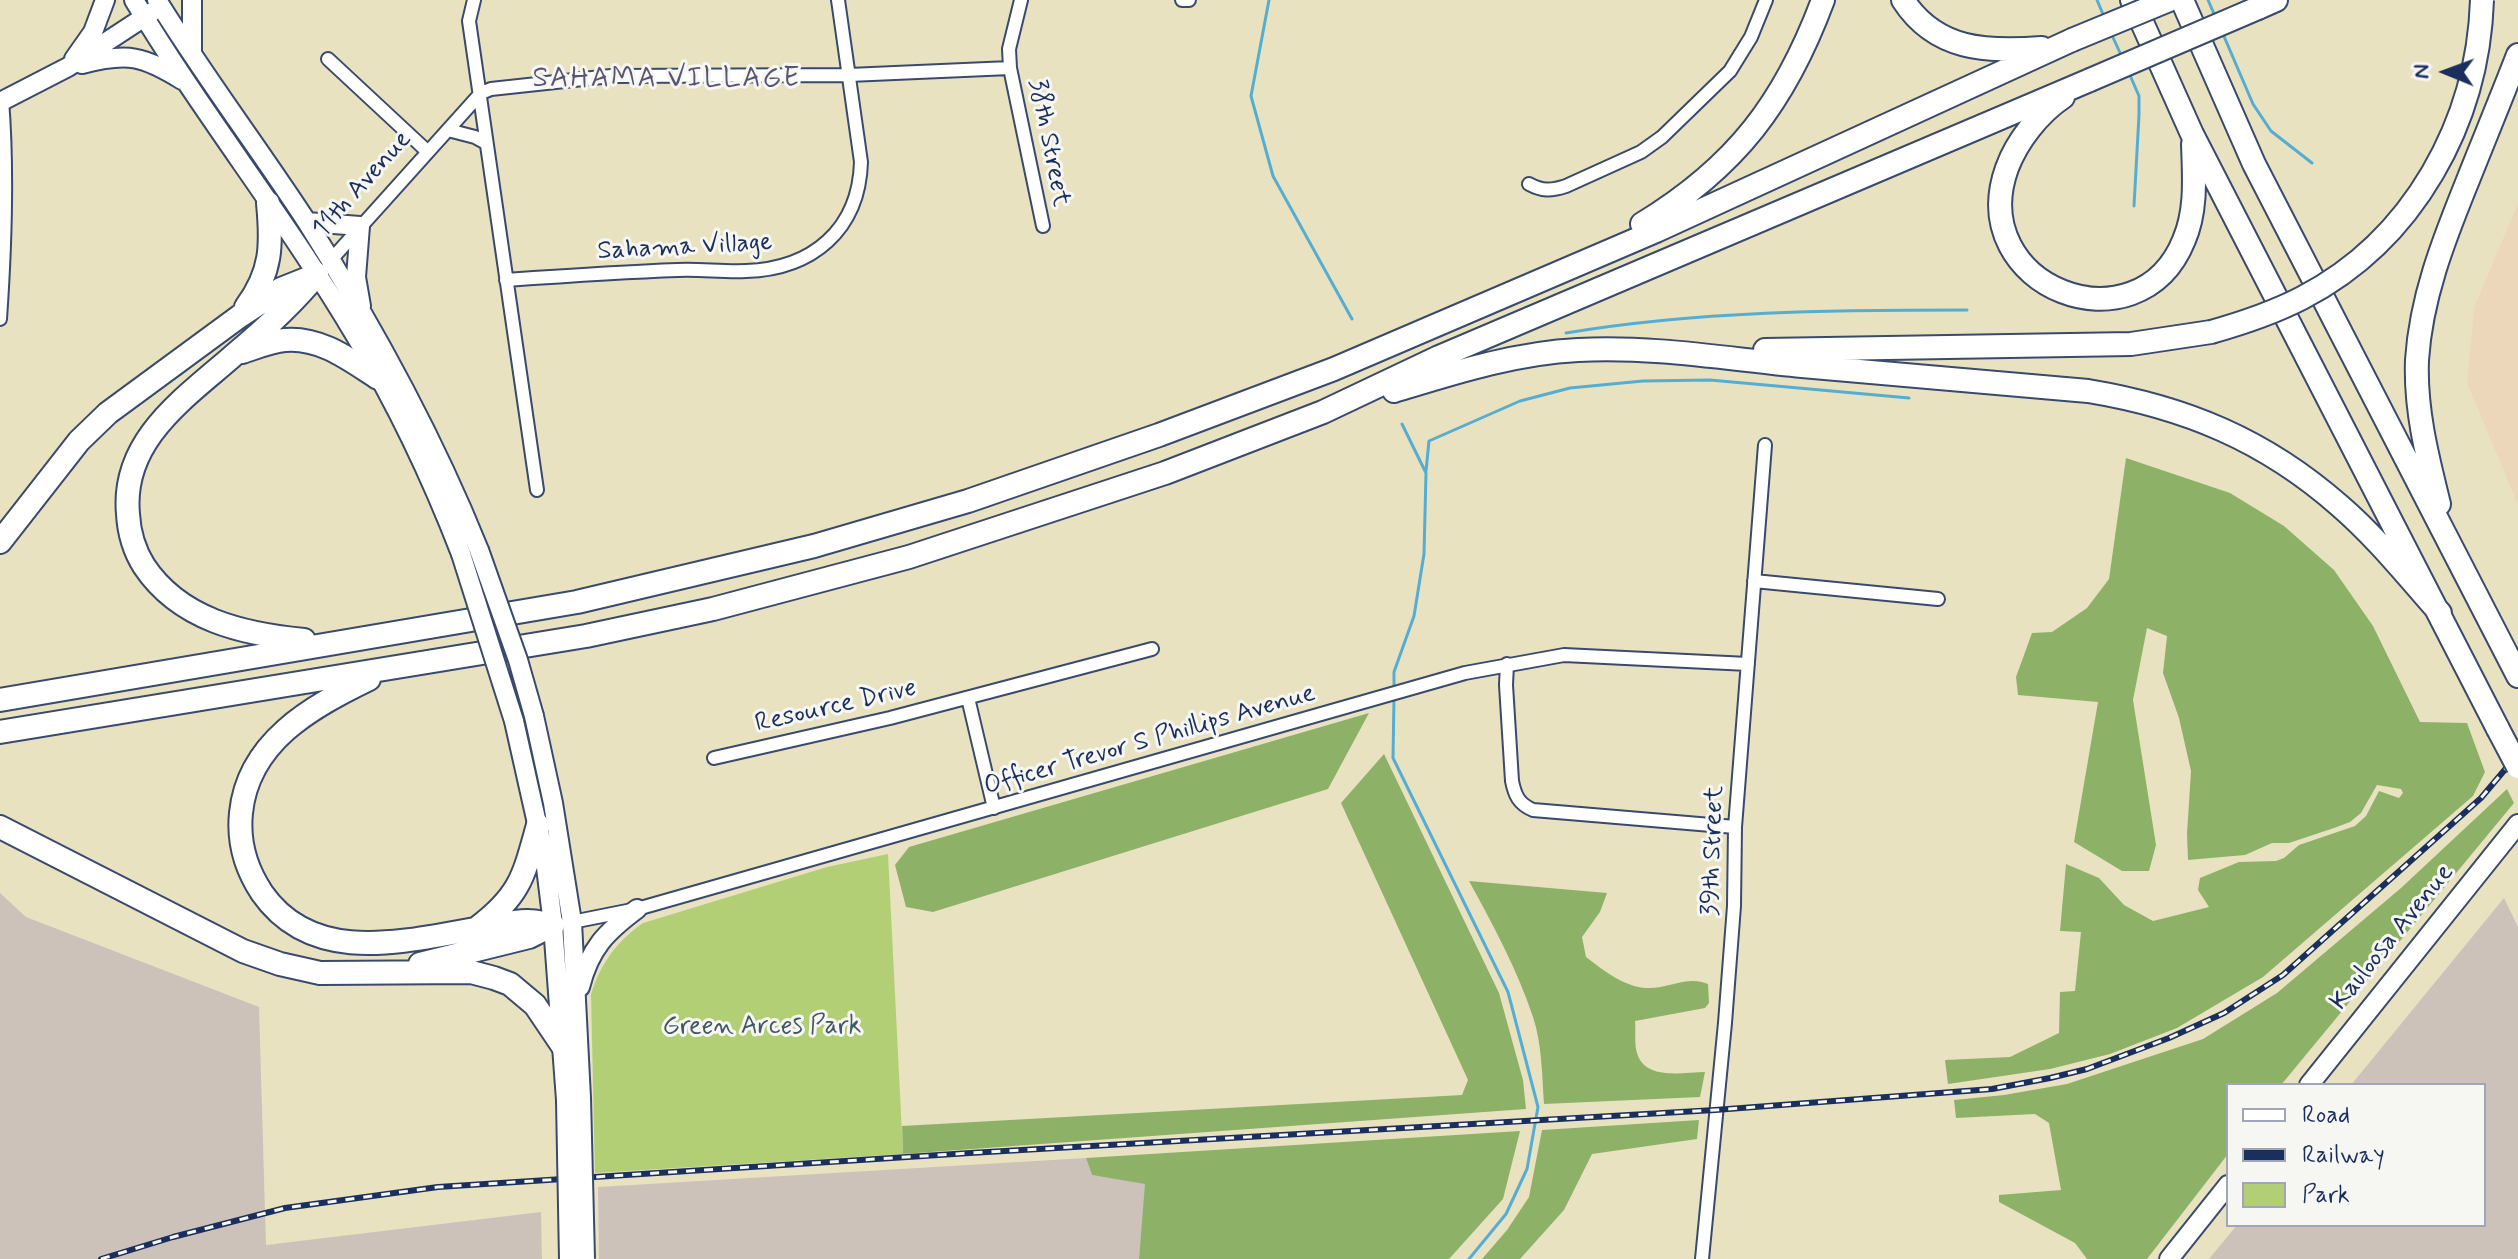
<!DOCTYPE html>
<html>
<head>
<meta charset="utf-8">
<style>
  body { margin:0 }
  #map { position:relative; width:2518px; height:1259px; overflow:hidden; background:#e9e2c1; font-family:Mynerve,sans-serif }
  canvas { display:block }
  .legend { position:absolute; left:2226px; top:1083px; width:260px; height:144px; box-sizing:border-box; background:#f6f6f2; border:2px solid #9ea6b7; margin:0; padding:10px 14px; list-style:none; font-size:24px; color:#1b2f5e }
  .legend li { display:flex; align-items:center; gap:16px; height:40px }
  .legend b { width:40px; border:2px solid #9ea6b7 }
  .north { position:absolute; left:2406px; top:32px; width:80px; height:80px; -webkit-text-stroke:6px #f6f6f2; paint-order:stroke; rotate:271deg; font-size:22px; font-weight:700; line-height:32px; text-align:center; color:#1b2f5e }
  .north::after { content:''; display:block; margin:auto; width:28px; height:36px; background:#1b2f5e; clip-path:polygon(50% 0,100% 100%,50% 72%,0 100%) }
</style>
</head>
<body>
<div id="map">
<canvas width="2518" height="1259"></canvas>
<ul class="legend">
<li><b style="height:10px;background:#fff"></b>Road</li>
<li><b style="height:10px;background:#1b2f5e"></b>Railway</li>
<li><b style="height:22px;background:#b2cf76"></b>Park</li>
</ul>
<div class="north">N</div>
</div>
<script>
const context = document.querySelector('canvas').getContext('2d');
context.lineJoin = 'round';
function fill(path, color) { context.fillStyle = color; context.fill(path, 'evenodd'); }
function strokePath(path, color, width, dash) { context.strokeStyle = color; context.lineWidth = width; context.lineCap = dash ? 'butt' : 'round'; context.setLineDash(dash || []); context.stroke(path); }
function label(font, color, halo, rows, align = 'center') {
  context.font = font + ' Mynerve,sans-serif'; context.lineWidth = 6; context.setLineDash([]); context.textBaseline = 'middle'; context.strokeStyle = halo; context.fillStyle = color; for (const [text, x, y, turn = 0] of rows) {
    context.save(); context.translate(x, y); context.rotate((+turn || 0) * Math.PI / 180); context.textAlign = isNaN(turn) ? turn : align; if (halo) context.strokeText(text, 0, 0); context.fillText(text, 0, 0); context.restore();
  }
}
fill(new Path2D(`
  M2518,203V505L2467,383L2474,308Z`), '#edd7bb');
fill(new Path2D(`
  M0,893L26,917L259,1007L266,1245L541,1212L542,1259H0Z
  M2504,898L2518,927V1259H2209L2237,1225H2484V1085H2351Z
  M1086,1158L1092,1175L1146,1183L1139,1259H599L598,1187Z`), '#ccc2b9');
fill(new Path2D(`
  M888,854L903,1154L595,1173L591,994C601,963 616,942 643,923L827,867Z`), '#b2cf76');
fill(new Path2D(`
  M2126,458L2230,493L2284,526L2334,570L2373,626L2420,722L2467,723L2485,772L2473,796L2263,977L2177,1028L2110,1054L2050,1069L1948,1084L1945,1060L2010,1057L2059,1033L2060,992L2075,991L2081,932L2060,931L2066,864L2099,878L2124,905L2153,921L2209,907L2198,890L2200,878L2239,862L2276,861L2284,858L2299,845L2355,826L2366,816L2379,791L2399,798L2403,793L2401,789L2377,785L2361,813L2350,822L2334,828L2289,843H2272L2245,855L2188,860L2187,834L2191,771L2179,718L2163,673L2167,636L2147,628L2133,700L2156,845L2149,871H2122L2074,842L2098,702L2018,695L2016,677L2032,633L2052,632L2087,608L2109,579Z
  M1369,713L1328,789L933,912L906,907L895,865L909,847Z
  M1384,754L1499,993L1523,1080L1526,1109L903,1154L902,1126L1462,1095L1468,1080L1341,803Z
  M2507,789L2514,803L2281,1085H2228V1154L2147,1259H2087L2075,1243L1999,1202V1195L2061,1190L2049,1123L2035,1114L1956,1118L1954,1100L2004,1095L2067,1084L2203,1039L2277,993L2401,888Z
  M1469,881L1607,893L1600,912L1582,937L1586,957C1603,970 1624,987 1647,988C1668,989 1688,975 1708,984L1709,1003L1705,1008L1635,1021C1636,1031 1634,1044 1637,1053C1645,1081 1683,1072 1705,1072L1700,1097L1544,1104C1542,1075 1542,1044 1533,1017C1517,969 1493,925 1469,881Z
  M1699,1120L1697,1139L1592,1154L1564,1210L1520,1259H1482L1507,1230L1529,1197L1542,1130Z
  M1520,1131L1503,1199L1449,1259H1139L1145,1184L1092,1175L1086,1158Z`), '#8db267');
strokePath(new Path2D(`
  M1269,0L1251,96L1273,176L1352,319
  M2097,0L2105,19
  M2208,0L2215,16
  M2111,33L2121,55
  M2223,34L2253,104L2271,131L2312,163
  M2129,73L2139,96V115L2134,206
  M1566,333C1698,311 1833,310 1967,310
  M1426,471L1429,441L1520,401L1570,388L1643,381L1710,380L1909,398
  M1394,690V672L1414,616L1424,554L1426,473L1402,424
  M1394,698L1393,758L1508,992L1538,1107L1527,1169L1506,1214L1469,1259`), '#55add2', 3);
const street = new Path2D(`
  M474,0L469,21L537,490
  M1021,0L1009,49L1010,68L1043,226
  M1182,0H1189
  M328,59L428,152
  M448,130L475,137L486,143
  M1529,184C1542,191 1551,191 1566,186L1641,152L1662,137L1730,71L1751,37L1766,0
  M330,261L481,93L491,89L611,76L849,75L1010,68
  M506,280C563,276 621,272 678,270C700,269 723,272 746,271C812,269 859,230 861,162L838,0
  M0,319C5,247 8,173 2,100
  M1754,581L1938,599
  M1507,664L1506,685L1512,781C1515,796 1519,804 1533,810L1735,827
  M968,698L994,808
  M714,758L890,718L1152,649
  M572,922L637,909L1465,673L1564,655L1748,664
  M1702,1259L1725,1023L1734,906L1735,827L1765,445`);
const secondary = new Path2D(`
  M134,0C203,115 287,220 355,335C397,405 432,479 461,554
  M157,0C204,76 258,147 307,222C373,326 433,436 479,550
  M192,54V0
  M74,59L93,32L105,0
  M82,64C128,52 143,56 182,80
  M0,102L68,67L152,12
  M307,222L360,226L356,277L361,306
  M534,716L553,803L572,922L581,1098
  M514,721L545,859L553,925L566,1100
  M580,987C590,948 606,932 637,909
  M2309,1085L2518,824
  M2169,1259L2228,1185`);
const highway = new Path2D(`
  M1903,0C1936,51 1987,52 2042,48
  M2132,0L2192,134L2498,729
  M2182,0L2254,164L2518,676
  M2258,8L2276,0
  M2063,97C2039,113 2017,141 2007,168C1964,287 2138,354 2184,240C2197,210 2194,176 2193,144
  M1642,224C1736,167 1785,102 1823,0
  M246,307C272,272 272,245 268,203
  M1765,350L2131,344L2211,332
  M242,352C255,348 271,341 285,340C321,337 350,360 378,378
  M1394,391C1453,373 1515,353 1578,350C1654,346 1727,359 1802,366C1898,375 1993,383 2088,391C2185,407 2265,440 2340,506C2377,538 2408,577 2440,613
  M2439,504C2427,456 2415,409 2417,360C2421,298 2443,242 2466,185C2483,142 2501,99 2518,55
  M0,542L79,441L108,413L240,316L281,289L316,275
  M304,640C243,634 180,620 144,566C134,550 129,533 128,514C121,440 185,398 234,355C264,330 292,305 317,274
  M369,679C311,707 248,742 241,813C238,842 246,869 262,893C315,969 411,939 487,927C500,925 516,920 529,921C537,921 545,924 553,925
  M0,700L577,602L814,546L968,501L1159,435L1334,369L1656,231L2072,40
  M0,732L586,636L713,609L909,557L1165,473L1323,412L1439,357L2090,80
  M0,827L243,951L280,964L320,973L471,972L494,978L510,984L535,1005L564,1048
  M477,928C521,895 524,875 538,825
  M420,964L529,937L553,925`);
strokePath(street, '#3a4a6d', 16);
strokePath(secondary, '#3a4a6d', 22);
strokePath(highway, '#3a4a6d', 26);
strokePath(street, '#fff', 12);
strokePath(secondary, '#fff', 18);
strokePath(highway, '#fff', 22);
const rail = new Path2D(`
  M101,1259L173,1237L285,1208L438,1187L970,1153L1715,1110L1992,1089L2050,1078L2087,1069L2169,1038L2224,1013L2283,975L2481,798L2518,754`);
strokePath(rail, '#1b2f5e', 6);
strokePath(rail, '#f6f6f2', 3, [9]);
const secondaryBridge = new Path2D(`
  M479,550L518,660L534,716
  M461,554L514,721
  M581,1098L585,1259
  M566,1100L569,1259`);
const highwayBridge = new Path2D(`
  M2072,40L2169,0
  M2090,80L2258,8
  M2211,332C2243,323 2273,313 2302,298C2414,240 2478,122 2482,0
  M2498,729L2518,767`);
strokePath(secondaryBridge, '#3a4a6d', 22, []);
strokePath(highwayBridge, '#3a4a6d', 26, []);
strokePath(secondaryBridge, '#fff', 18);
strokePath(highwayBridge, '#fff', 22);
label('26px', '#1b2f5e', '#f6f6f2', [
  ["38th Street",1048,143,79],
  ["11th Avenue",363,185,-48],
  ["Sahama Village",685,248,-3],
  ["Resource Drive",836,707,-13],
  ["Officer Trevor S Phillips Avenue",1150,741,-16],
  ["39th Street",1714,851,-88],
  ["Kauloosa Avenue",2393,938,-51]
]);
label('26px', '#415764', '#f6f6f2', [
  ["Green Arces Park",762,1028]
]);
context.letterSpacing = '2px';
label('28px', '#59546f', '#f6f6f2', [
  ["SAHAMA VILLAGE",667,80]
]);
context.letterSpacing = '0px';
</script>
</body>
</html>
